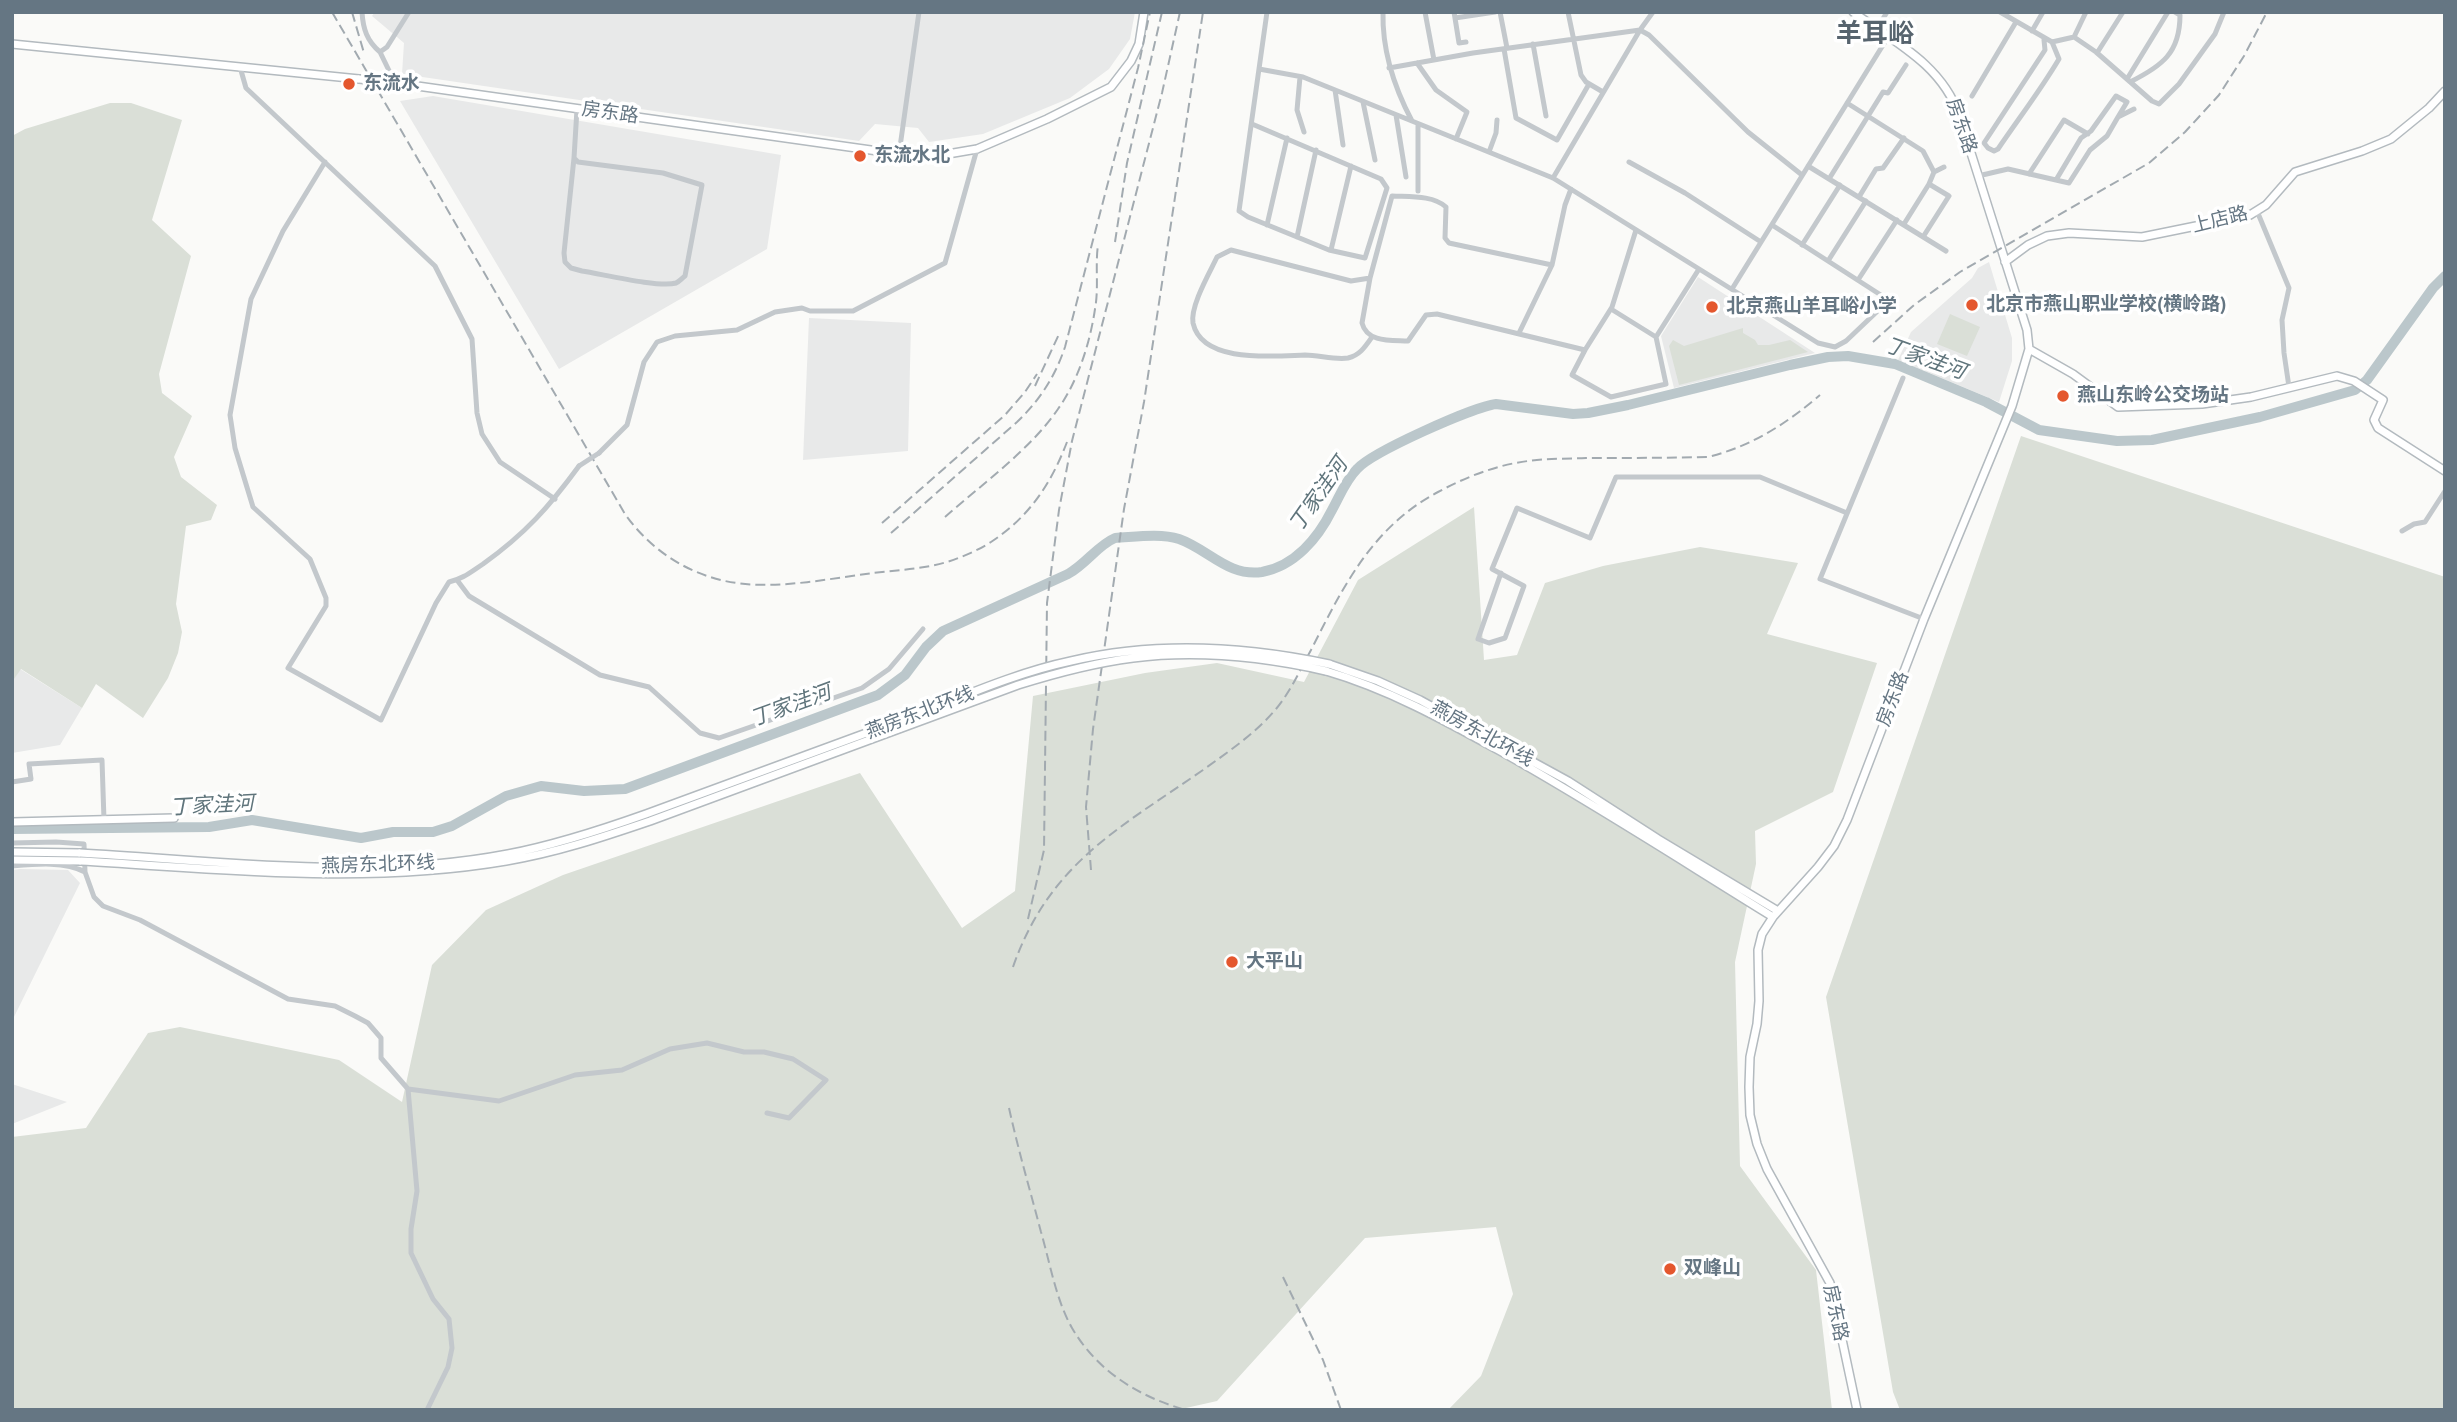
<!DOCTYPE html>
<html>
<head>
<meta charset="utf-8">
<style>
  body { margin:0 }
  #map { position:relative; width:2457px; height:1422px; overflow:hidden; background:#fafaf8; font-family:"PT Sans",sans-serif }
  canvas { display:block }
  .frame { position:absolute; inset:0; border:14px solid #657683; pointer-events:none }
</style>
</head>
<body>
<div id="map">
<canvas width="2457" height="1422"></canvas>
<div class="frame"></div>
</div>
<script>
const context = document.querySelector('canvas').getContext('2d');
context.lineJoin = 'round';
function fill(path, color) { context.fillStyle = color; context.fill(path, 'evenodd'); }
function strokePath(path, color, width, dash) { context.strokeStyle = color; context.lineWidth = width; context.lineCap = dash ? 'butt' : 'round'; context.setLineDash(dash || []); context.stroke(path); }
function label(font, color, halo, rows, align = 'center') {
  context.font = font + ' "PT Sans","Noto Sans SC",sans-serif'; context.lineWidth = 7; context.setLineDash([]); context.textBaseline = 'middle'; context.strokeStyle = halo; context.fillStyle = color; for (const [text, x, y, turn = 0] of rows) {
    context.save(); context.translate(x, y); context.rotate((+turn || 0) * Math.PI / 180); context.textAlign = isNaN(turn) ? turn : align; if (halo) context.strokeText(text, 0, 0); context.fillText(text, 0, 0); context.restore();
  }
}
fill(new Path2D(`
  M375,12H1135L1130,39L1109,69L1070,98L983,134L929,142L918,128L875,124L859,141L402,74L404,43L372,16Z
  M433,96L781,155L767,249L559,369L400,101Z
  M1989,262L2012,338V361L1999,402L1898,360L1911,332L1972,278L1978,268Z
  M1698,277L1815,353L1674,388L1661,336Z
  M809,318L911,323L908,451L803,460Z
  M20,669L82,708L60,745L12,753V682Z
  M20,869L68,870L80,883L12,1021V870Z
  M12,1084L67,1102L12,1124Z`), '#e8e9e9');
fill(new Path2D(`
  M110,103H131L182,120L152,220L191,256L159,374L162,393L192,416L174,457L181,477L217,505L211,520L186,526L176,604L182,632L178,653L168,678L143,718L96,684L82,708L21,669L12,682V136L25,129Z
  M1950,314L1980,327L1967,356L1937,344Z
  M1743,328V333L1755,340L1758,345H1769L1790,340L1808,352L1679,385L1669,346L1673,340L1684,346Z
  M2021,436L2445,577V1410H1900L1893,1392L1826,997Z
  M1474,507L1484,660L1517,655L1545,583L1603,566L1700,547L1798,563L1767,634L1877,663L1833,792L1755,831L1756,864L1735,962L1740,1166L1816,1270L1832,1410H1448L1481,1376L1513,1294L1496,1227L1365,1238L1217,1401L1177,1410H12V1137L86,1128L148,1033L180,1027L339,1060L402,1102L432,965L486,910L563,875L860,773L962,928L1015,891L1033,696L1145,673L1217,663L1304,682L1358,580Z`), '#dadfd7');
strokePath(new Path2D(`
  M12,829L209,827L252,820L361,838L393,832H433L452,826L506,796L541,786L584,791L625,789L878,695L905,675L926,647L943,631L1068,574C1086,564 1098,545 1115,538C1135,537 1160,533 1179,539C1208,549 1228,577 1262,572C1295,566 1318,538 1332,510C1340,496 1345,481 1357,469C1372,452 1473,407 1496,404L1573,414L1588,413L1628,405L1790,365L1828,357L1848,356L1895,364L1986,402L2039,430L2117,441L2152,440L2260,417L2355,390L2367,380L2433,288L2445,276`), '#bbc7cb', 10);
const secondary = new Path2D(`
  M1853,12C1895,42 1942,65 1959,115L2027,330L2029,349L2012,406L1924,619L1847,820L1834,846L1818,867L1773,917L1762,934L1758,950L1759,1001L1757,1024L1750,1057L1749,1087L1750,1115L1757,1144L1767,1169L1830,1283L1857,1410
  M12,44L359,79
  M389,82L899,154L942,155L977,149L1047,119L1111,87L1131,61L1139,44L1144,12
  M2005,262L2028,245L2047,236L2069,233L2142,237L2250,215L2266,205L2295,172L2362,151L2391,139L2429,108L2445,91
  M2029,349L2073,374L2118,407L2202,404L2251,397L2337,376L2354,381L2383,400L2374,420L2378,428L2445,471
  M1329,664L1378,681L1420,700L1568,781L1658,839L1778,911
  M1326,671C1388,689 1444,720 1500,751C1593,803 1682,861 1773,917
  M12,822L174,818
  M12,852L80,853
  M12,860L81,861`);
strokePath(secondary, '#b3babf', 10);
strokePath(new Path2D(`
  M362,12C363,29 367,41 380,52L387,47L409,12
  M1383,12C1382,52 1394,87 1412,121
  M1425,12L1434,60
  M1454,12L1455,18L1495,12
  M1500,12L1507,48
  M1568,12L1581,75L1586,82L1603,92
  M2000,12L2052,42L2074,37L2096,52L2152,101L2159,104L2179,84L2215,34L2224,12
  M1455,18L1459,43L1466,42
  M1877,29L1887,12
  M2032,31L2043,12
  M2074,37L2086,12
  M2044,40L2045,50L1984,143L1988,148L1994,151L1998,149C2019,118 2040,91 2059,59L2052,42
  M1533,44L1546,116
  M1504,49L1516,118L1557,140L1589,84
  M380,52L395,83
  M2097,53L2123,12
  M1417,63L1436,90L1467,112L1456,139
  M240,67L246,88L435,266L472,339L477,413L482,434L500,462L555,499
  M1389,68L1473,53L1640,30L1649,35L1748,132L1802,175
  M1259,69L1303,77L1553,178L1818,343L1835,347L1846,341L1885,304L1887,299L1772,225
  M1300,77L1297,110L1304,132
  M2127,79L2168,12
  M2130,82C2162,66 2180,53 2180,15L2175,12
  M1335,90L1343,145
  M1972,96L2016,22
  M1363,102L1375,160
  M1847,103L1923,151L1934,172L1944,167
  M1396,115L1406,177
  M1252,124L1381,179L1387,188L1365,258L1329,250L1248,217L1239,211L1267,12
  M1418,124V191
  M1489,152L1496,133L1497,120
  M899,154L919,12
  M574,158L564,253L565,262L571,268L582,271C602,274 659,288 676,283C680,281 681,279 685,276L702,185L663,173L578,162L574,158L577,109
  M325,162L283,231L251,299L230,415L235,448L253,507L310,559L326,598V606L288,668L381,720L436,603L449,582C463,579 472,571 483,564C525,534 549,507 579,466
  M1629,162L1685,193L1761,242
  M1808,166L1946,251
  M2029,174L2064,120L2088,134
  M1978,176L2008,169L2069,183L2090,150L2107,136L2118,117L2134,109
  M1553,178L1640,30L1653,12
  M1829,179L1883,92L1888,93L1906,65
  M2056,180L2081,138L2091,131L2116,96L2127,102L2118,117
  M1859,197L1876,169L1883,168L1904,138
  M2257,211L2289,288L2282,320L2284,353L2289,387
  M1904,224L1929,184
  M1267,225L1287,138
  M1297,237L1316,150
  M1923,237L1949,196L1929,184L1934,172
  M1802,245L1840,185
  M1331,250L1351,166
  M1828,261L1866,201
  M1552,265L1449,243L1445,238L1446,207C1433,195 1409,197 1392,196L1370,278L1362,323C1367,343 1392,340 1408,341L1426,315L1437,314L1585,350L1612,307L1636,230
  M1370,278L1351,281L1231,250L1217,257C1210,272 1190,306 1193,323C1202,364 1274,356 1305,355C1319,355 1334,360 1348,358C1360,355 1365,347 1372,337
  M1858,280L1897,220
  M1732,289L1888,37
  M1611,309L1656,337
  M1519,333L1552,265L1565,205L1571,189
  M1585,350L1572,375L1611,397L1666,384L1656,337L1699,269
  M1903,378L1820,579L1924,619
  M599,453L627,425L644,362L657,342L675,336L737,330L775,312L802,308L810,311H853L945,263L977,149
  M2402,531L2414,524L2425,522L2445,491
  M1501,573L1478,639L1489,643L1505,638L1524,586L1492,569L1517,508L1590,538L1616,477H1760L1847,513
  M457,580L469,596L600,675L649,687L700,733L719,738L862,688L889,669L923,629
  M12,782L31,779L29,764L102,760L104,820
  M12,843L56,842L84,844L85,872L94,897L103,906L140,920L288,999L335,1006L355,1016L368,1023L381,1038V1058L408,1089L499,1101L575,1075L622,1070L670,1049L707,1043L744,1052H764L793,1059L826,1080L789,1118L767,1113
  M12,866C35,864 65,861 85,872
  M408,1089L417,1191L411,1229V1253L433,1299L449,1319L452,1348L448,1367L427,1410`), '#c3c8cc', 5);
strokePath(secondary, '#fff', 7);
strokePath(new Path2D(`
  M332,12L625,514C649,548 684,572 725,581C772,591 826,579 873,573C898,570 923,569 947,562C962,557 977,551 991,542C1029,517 1051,484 1067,442
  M352,12L364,53
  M1115,242L1127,163L1162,12
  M1873,342L1914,305L1960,272L2149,163L2185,132L2219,95L2244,56L2267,12
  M1035,386L1060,332
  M945,517C981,485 1031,449 1058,409C1078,381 1090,343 1095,309C1099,287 1095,266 1098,245
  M882,523L1005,415L1025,392L1037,374
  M891,533L1017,422C1039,401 1055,377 1065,347L1138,68L1150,12
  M1091,870L1086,807L1093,729L1124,509L1144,402L1203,12
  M1028,919L1044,850L1047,603L1059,510L1072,441L1162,93L1180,12
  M1013,967C1049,864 1118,829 1203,770C1229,751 1255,734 1276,709C1291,691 1300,670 1311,650C1343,587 1372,527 1438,492C1466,477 1496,465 1528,461C1547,458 1567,459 1586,458C1626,458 1667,458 1708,457C1752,446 1786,424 1820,395
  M1009,1108C1018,1149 1030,1190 1041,1232C1050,1263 1056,1300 1072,1328C1097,1371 1139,1397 1186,1410
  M1283,1277L1323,1360L1341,1410`), '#a2aab0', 2, [10, 5]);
const secondaryBridge = new Path2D(`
  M359,79L389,82
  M80,853C222,861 368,881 508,854C555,845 601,830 646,814C724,785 802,757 880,728C943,706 1005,675 1071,661C1156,641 1244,646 1329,664
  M81,861C222,869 365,885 506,861C555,853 603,837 650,821L1018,685C1056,673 1094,663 1133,658C1197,650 1264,657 1326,671`);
strokePath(secondaryBridge, '#b3babf', 10, []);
strokePath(new Path2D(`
  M579,466L599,453`), '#c3c8cc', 5);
strokePath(secondaryBridge, '#fff', 7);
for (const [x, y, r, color] of [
  [349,84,7,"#e4572e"],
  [860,156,7,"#e4572e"],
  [1972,305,7,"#e4572e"],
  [1712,307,7,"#e4572e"],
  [2063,396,7,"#e4572e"],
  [1232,962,7,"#e4572e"],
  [1670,1269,7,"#e4572e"]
]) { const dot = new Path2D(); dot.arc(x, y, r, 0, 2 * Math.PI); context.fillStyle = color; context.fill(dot); strokePath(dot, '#fff', 2.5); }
label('bold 19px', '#657683', '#fff', [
  ["东流水",363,84],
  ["东流水北",874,156],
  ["北京市燕山职业学校(横岭路)",1986,305],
  ["北京燕山羊耳峪小学",1726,307],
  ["燕山东岭公交场站",2077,396],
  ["大平山",1246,962],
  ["双峰山",1684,1269]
], 'left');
label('19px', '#657683', '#fff', [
  ["房东路",610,113,8],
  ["房东路",1961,126,71],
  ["上店路",2220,220,-14],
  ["房东路",1893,699,-69],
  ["燕房东北环线",920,713,-21],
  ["燕房东北环线",1482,734,29],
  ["燕房东北环线",378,865,-2],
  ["房东路",1835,1313,78]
]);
label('italic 21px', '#60757c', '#fff', [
  ["丁家洼河",1925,359,20],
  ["丁家洼河",1319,495,-55],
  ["丁家洼河",791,706,-20],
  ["丁家洼河",212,806,-3]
]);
label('bold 26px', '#57646e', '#fff', [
  ["羊耳峪",1875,35]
]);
</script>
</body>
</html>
